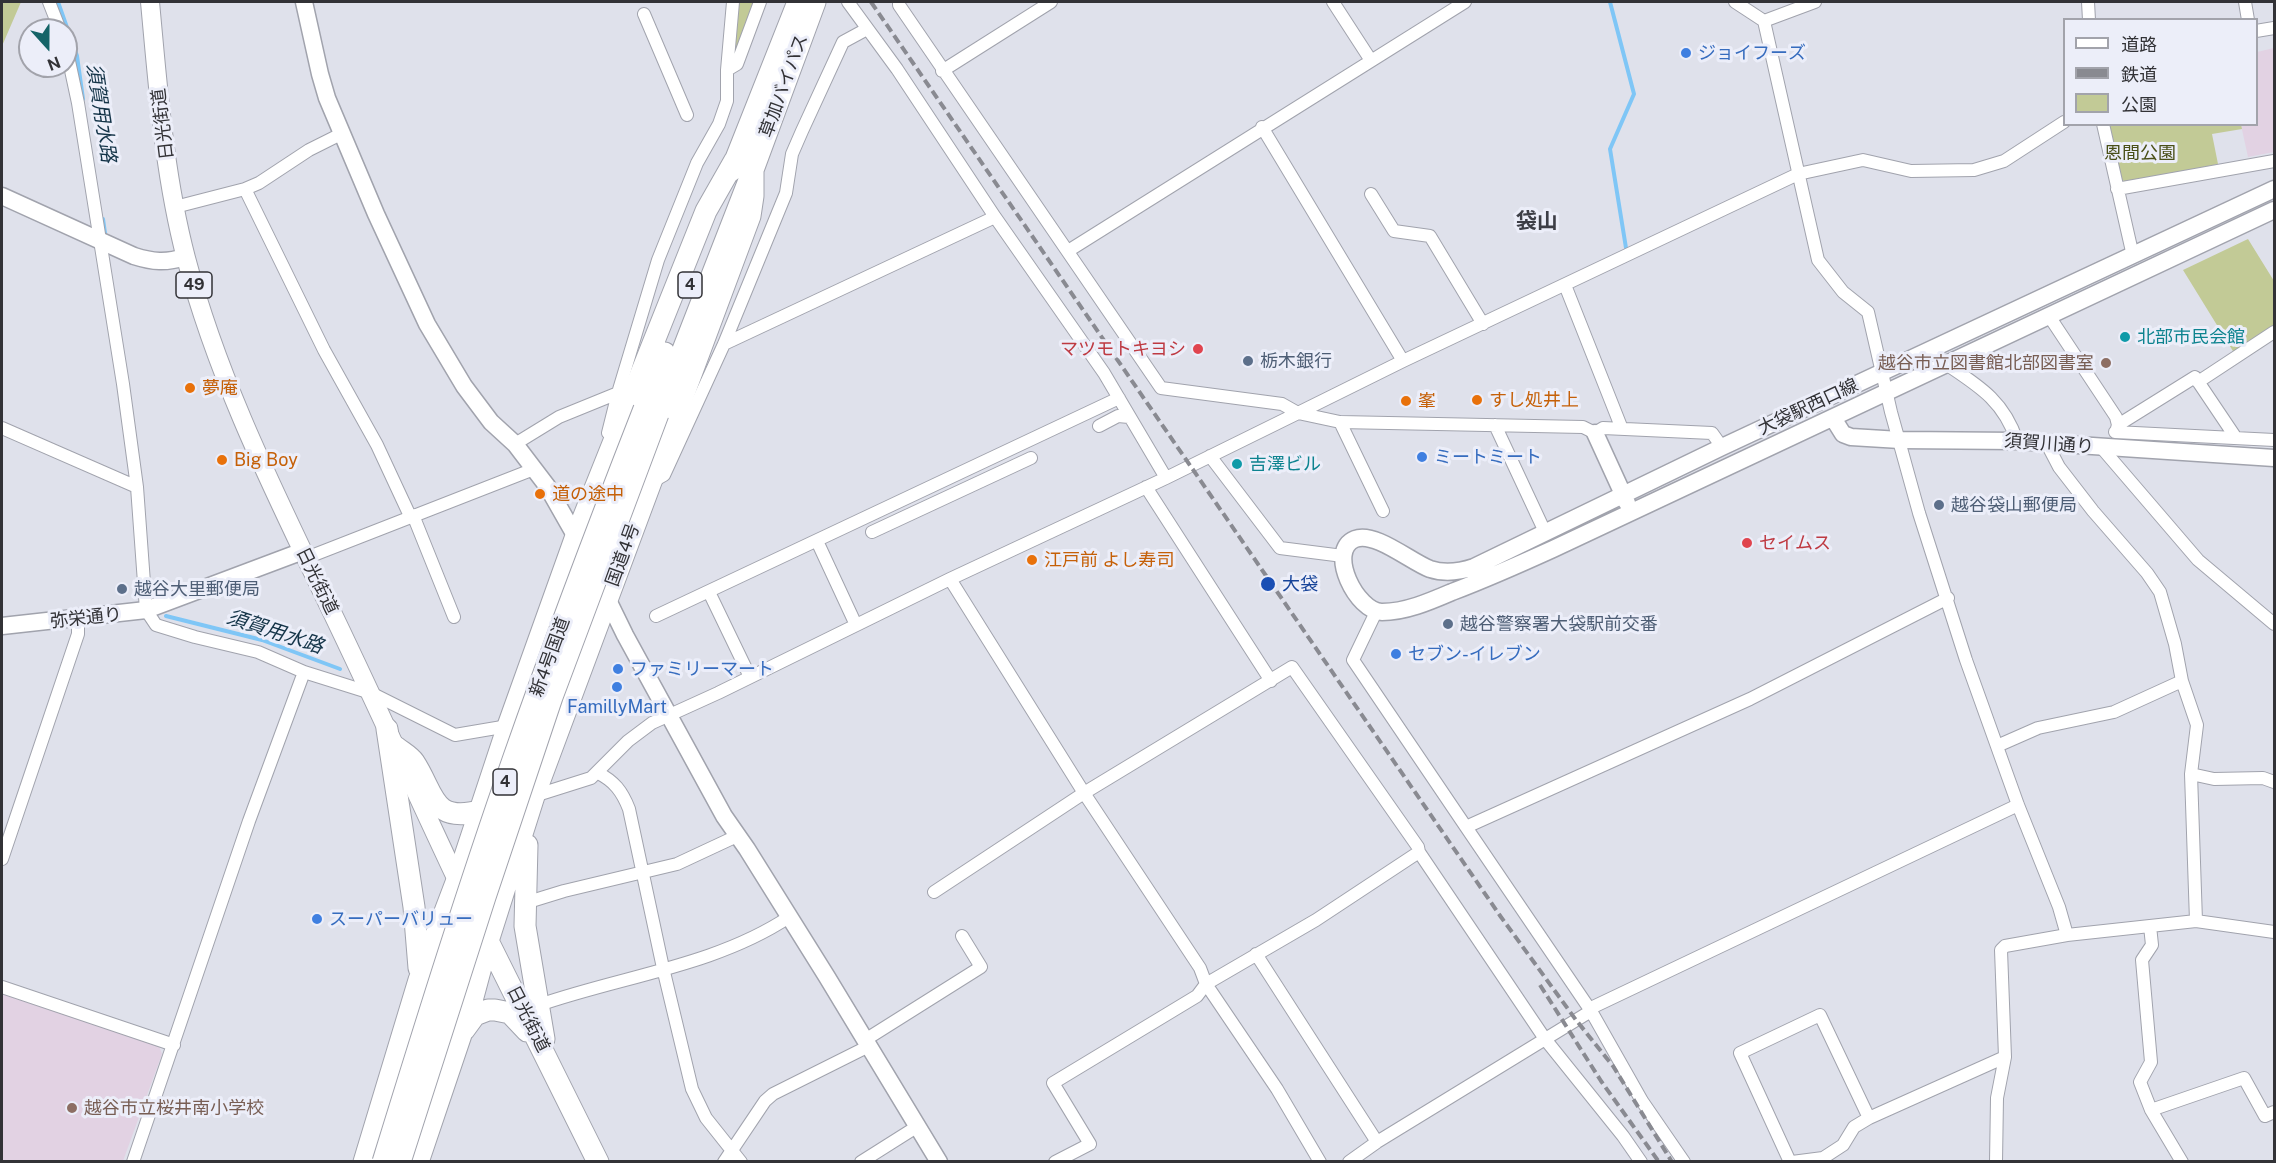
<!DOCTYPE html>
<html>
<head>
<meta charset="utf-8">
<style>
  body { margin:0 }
  #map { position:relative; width:2276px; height:1163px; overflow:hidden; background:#dfe1eb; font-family:"Public Sans","Noto Sans JP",sans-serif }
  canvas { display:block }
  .frame { position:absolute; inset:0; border:3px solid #323236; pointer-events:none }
  .legend { position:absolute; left:2063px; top:18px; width:195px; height:108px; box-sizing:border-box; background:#eceef9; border:2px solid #a2a3ab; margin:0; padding:8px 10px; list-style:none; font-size:18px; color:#323236 }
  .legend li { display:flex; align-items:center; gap:12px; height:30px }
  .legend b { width:30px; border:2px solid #a2a3ab }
  .north { position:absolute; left:18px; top:18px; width:60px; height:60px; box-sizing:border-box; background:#eceef9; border:2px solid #a2a3ab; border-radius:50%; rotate:159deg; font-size:16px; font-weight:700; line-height:24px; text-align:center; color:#323236 }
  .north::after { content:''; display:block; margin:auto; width:21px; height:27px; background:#156468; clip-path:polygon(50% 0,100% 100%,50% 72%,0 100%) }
</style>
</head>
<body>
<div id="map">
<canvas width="2276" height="1163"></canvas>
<div class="frame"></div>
<ul class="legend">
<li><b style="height:8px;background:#fff"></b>道路</li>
<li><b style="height:8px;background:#898a91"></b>鉄道</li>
<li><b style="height:16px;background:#c2ca96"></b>公園</li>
</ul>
<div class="north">N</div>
</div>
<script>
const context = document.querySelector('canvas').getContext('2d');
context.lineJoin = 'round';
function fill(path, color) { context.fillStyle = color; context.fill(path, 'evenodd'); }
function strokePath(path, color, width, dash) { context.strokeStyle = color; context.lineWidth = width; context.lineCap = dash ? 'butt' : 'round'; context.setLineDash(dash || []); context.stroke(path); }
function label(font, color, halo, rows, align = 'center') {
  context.font = font + ' "Public Sans","Noto Sans JP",sans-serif'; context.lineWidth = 6; context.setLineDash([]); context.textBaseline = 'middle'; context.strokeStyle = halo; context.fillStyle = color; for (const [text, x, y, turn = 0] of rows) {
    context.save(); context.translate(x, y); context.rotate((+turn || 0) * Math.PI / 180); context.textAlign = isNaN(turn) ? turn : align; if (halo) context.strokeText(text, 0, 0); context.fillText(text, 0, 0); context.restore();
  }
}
fill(new Path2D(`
  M2274,48V152L2248,157L2241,125L2256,124L2257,52Z
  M2,994L159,1046L162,1054L123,1161H2Z`), '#e2d2e3');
fill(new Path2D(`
  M2,2H21L2,46Z
  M735,2H758L729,66Z
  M2241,124L2242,129L2212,134L2218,164L2128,183L2116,177L2107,125Z
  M2248,239L2274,281V331L2236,356L2183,270Z`), '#c2ca96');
strokePath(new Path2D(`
  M58,2L77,56L83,99
  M1610,2L1634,94L1610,149L1626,248
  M103,219L105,233
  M166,616L262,640L340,669`), '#7fc6f6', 4);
const street = new Path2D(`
  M49,2L60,30
  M848,2L897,69L995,217L1104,373L1166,478
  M899,2V5L1161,388L1282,404L1298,413L1403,361L1798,174L1863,160L1911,171L1974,170L2004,161L2064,122
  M1333,2L1370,59
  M1735,2L1764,21L1818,260L1843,292L1868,312L1891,412L1919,513L1966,660L2018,805L2059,907L2067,935
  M2088,2L2089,20
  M2245,2L2248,20
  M644,14L687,115
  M1764,21L1815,2
  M2256,31L2274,28
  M66,47L78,103L123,384L137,487L146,610L156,625L195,637L258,652L304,672L371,693L455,735L508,726
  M727,70L737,64L760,2
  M942,71L1051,2
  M2103,124L2133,256
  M1262,127L1403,361
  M245,189L324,350L377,445L410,516
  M2117,189L2274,161
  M1371,194L1394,231L1430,236L1483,324
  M175,207L245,189L259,183L309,150L341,134
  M1068,251L1465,2
  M1565,285L1622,429
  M2049,316L2116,417L2118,425L2116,432
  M724,344L995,217
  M1946,364C1979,386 2004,401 2017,441
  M2198,382L2274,332
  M1340,422L1383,511
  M1495,425L1545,532
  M2118,425L2195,377L2236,438
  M1099,426L1118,416L1129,417
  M2,428L137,487
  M2115,432L2274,440
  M608,433L618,393
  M515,444L559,417L618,393L658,260L697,163L719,124L727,101V70L733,2
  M2047,444L2059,467L2093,511L2147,573L2160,592L2175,644L2182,681L2197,725L2191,774L2196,921
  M2101,447L2198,560L2274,624
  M1210,456L1280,548L1343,556
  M657,479L664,475L724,344L786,193L792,154L802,131L843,42L867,29
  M1146,487L1271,681
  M413,515L454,617
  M872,532L1031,458
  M817,541L856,625
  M306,558L534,469
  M950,579L1084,793L1200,968L1206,984L1277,1089L1320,1162
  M709,592L750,677
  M1376,612L1353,660L1466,827
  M656,616L1119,398
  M1997,746L2038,728L2114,712L2182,681
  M598,773C614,781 622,791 629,809L663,968L692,1089L706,1118L741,1162
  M2191,774L2214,779L2263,778L2274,782
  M534,796L591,778L628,741L652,723L718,693L950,579L1166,478L1298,413L1340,422L1583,427L1595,433L1603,428L1712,433L1722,447
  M1419,852L1545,1039L1623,1136L1641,1162
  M2,859L78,634V619
  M934,892L1084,793L1292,667L1418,847L1419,852L1316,920L1206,984L1197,996L1053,1083L1090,1144L1055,1162
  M525,903L564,891L677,864L737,836
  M2150,926L2152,945L2142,960L2151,1062L2140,1082L2151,1110L2182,1162
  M1256,954L1377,1142
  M2,987L174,1045
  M539,1005C622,976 715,966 789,917
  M865,1040L981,967L962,936
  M2151,1110L2244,1078L2265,1116L2274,1112
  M133,1162L249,821L304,672
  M724,1162L765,1101L773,1094L869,1046
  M861,1162L918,1126
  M1349,1162L1377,1142L1591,1011L1593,1007L2018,805
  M1684,1162L1642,1101L1591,1011L1466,827L1750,699L1948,598
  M1790,1162L1740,1053L1820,1015L1869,1118
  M1792,1162L1823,1158L1843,1145L1854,1127L1869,1118L2005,1057
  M1996,1162L1997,1098L2005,1057L2001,950L2005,946L2067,935L2196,921L2274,932`);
const secondary = new Path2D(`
  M304,2L320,74L327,98L376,214L427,324L464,386L491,422L515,444L547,486L580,544
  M2274,189L1722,447L1474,567C1459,572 1445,574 1430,569C1411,562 1375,531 1355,539C1326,551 1357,612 1382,612C1406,612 1431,601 1452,592C1486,579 1520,564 1553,549L2274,210
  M2,196L134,256C153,262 166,263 185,257
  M1833,418L1843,434L1851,437L1900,440L2017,441L2274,458
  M1595,433L1627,503
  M605,594L625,635L724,816L747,849L827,977L939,1162
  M2,626L146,610L303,551`);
const primary = new Path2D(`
  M150,2C158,87 164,174 186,258C218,380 275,493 329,606C373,697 414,789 457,880`);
const highway = new Path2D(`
  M731,171L798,2
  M644,409L665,353
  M658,414L753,170L815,2
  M387,729L414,907L419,968
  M396,747C402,752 410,756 414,762C435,794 431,823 480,811
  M527,845L525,926L544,1039
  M486,937L598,1162
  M464,1030L475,1015L488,1010H495L510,1013L527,1031
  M364,1162L419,980L457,880L508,726L576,536L706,211L735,160
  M418,1162L470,1008L488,941L534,796L750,216L753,196V170`);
strokePath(street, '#a1a3ad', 14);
strokePath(secondary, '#a1a3ad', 19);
strokePath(primary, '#a1a3ad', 20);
strokePath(highway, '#a1a3ad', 23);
strokePath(street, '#fff', 12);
strokePath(secondary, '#fff', 16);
strokePath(primary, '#fff', 18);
strokePath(highway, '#fff', 21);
strokePath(new Path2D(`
  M871,2L1501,917L1576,1020L1613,1066L1672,1162
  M1540,985L1601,1081L1659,1162`), '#898a91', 4, [9, 4.5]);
const highwayBridge = new Path2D(`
  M383,1162C425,1026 467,891 514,757C555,640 599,524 644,409
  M400,1162L485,897L552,697L658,414`);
strokePath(highwayBridge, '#a1a3ad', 23, []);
strokePath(highwayBridge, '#fff', 21);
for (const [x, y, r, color] of [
  [1686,53,6,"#3f7fe0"],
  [2125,337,6,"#0f9aa8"],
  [1198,349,6,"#e0444e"],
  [1248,361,6,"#5c6f8a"],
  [2106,363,6,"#8d6e63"],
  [190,388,6,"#e8710a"],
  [1477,400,6,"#e8710a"],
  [1406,401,6,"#e8710a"],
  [1422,457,6,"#3f7fe0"],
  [222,460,6,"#e8710a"],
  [1237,464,6,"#0f9aa8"],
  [540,494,6,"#e8710a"],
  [1939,505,6,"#5c6f8a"],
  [1747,543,6,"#e0444e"],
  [1032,560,6,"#e8710a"],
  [1268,584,8,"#1a4fb4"],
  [122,589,6,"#5c6f8a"],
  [1448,624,6,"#5c6f8a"],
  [1396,654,6,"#3f7fe0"],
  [618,669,6,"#3f7fe0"],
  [617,687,6,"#3f7fe0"],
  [317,919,6,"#3f7fe0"],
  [72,1108,6,"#8d6e63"]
]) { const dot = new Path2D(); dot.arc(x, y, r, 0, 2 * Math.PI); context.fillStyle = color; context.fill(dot); strokePath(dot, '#eceef9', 2); }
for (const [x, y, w] of [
  [194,285,36],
  [690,285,24],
  [505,782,24]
]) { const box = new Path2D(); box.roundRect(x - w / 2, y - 13, w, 26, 4.5); context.fillStyle = '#eceef9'; context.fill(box); strokePath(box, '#323236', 1.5); }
label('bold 16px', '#323236', null, [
  ["49",194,285],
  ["4",690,285],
  ["4",505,782]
]);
label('18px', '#366cbe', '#eceef9', [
  ["ジョイフーズ",1698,53],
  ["ミートミート",1434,457],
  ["セブン-イレブン",1408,654],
  ["ファミリーマート",630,669],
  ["FamillyMart",617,707,"center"],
  ["スーパーバリュー",329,919]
], 'left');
label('18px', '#323236', '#eceef9', [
  ["草加バイパス",784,86,-70],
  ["日光街道",163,124,-97],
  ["大袋駅西口線",1808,407,-25],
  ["須賀川通り",2049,444,4],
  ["国道4号",623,555,-70],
  ["日光街道",317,581,64],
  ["弥栄通り",86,618,-6],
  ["新4号国道",550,657,-70],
  ["日光街道",528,1019,63]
]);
label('18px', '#4a5018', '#eceef9', [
  ["恩間公園",2140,153]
]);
label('18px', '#0d838f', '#eceef9', [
  ["北部市民会館",2137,337],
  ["吉澤ビル",1249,464]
], 'left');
label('18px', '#be3a42', '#eceef9', [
  ["マツモトキヨシ",1186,349],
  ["セイムス",1759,543,"left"]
], 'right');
label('18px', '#4e5e75', '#eceef9', [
  ["栃木銀行",1260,361],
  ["越谷袋山郵便局",1951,505],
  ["越谷大里郵便局",134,589],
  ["越谷警察署大袋駅前交番",1460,624]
], 'left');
label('18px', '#785e54', '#eceef9', [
  ["越谷市立図書館北部図書室",2094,363],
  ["越谷市立桜井南小学校",84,1108,"left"]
], 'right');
label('18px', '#c56008', '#eceef9', [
  ["夢庵",202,388],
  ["すし処井上",1489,400],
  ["峯",1418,401],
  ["Big Boy",234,460],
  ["道の途中",552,494],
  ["江戸前 よし寿司",1044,560]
], 'left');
label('18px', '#164399', '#eceef9', [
  ["大袋",1282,584]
], 'left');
label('italic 20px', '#143448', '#eceef9', [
  ["須賀用水路",101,113,81],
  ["須賀用水路",275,632,18]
]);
label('bold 21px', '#3d3e46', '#eceef9', [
  ["袋山",1537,222]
]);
</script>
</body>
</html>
